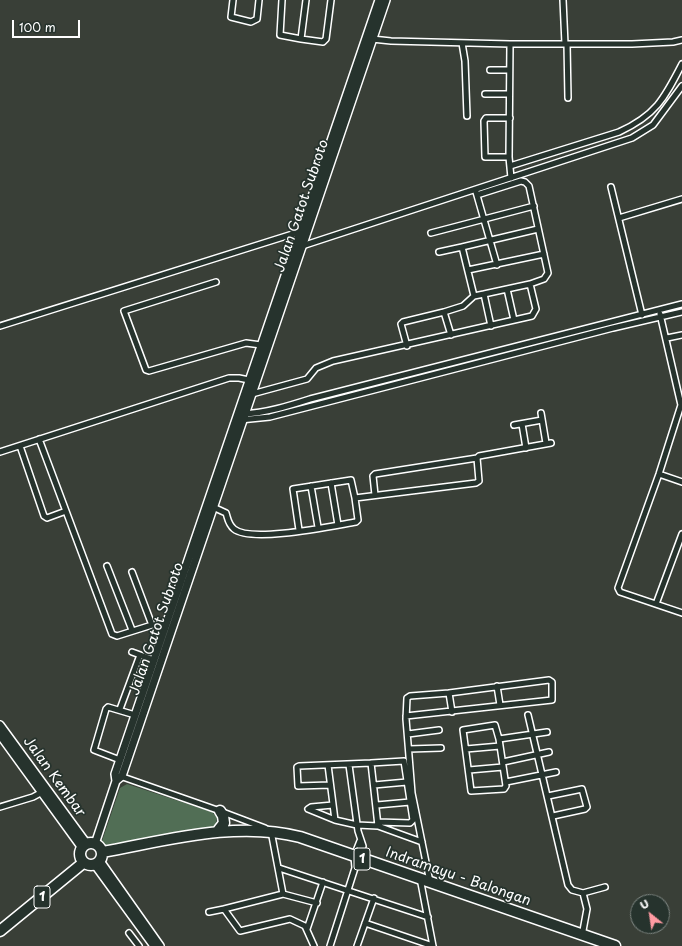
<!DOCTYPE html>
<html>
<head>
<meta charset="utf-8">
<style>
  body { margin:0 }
  #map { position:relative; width:682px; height:946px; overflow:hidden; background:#393f37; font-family:"Playpen Sans",sans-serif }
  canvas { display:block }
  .north { position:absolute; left:630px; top:894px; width:40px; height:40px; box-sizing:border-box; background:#26332d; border:1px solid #7d8581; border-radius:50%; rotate:330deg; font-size:11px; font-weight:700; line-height:16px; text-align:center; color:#fff }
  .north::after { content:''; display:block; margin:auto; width:14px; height:18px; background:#ff9aa2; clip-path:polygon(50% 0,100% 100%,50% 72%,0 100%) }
  .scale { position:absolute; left:12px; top:20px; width:68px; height:18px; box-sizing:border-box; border:2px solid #fff; border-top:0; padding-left:5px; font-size:12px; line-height:14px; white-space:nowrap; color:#fff; -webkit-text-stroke:3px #26332d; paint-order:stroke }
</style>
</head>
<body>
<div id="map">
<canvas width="682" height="946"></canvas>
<div class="north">U</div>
<div class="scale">100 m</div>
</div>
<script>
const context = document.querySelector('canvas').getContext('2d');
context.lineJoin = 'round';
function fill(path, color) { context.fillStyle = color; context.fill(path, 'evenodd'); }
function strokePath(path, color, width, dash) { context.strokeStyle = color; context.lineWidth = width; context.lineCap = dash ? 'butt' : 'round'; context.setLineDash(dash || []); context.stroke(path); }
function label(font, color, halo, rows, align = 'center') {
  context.font = font + ' "Playpen Sans",sans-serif'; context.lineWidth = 3.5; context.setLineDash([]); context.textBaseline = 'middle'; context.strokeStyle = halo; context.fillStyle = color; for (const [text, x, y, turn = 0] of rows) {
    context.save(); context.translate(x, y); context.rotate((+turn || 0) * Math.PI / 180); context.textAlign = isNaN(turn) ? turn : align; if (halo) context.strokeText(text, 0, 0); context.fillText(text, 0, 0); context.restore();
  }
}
fill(new Path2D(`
  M127,784L212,812L217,817L216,824L212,829L106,845L102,841L120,788Z`), '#516e55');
const street = new Path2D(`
  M233,0L231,17L251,22L257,19L259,0
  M282,0L280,35L301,39
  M306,0L301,39L323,42L326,39L331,0
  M563,0L565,44
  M372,39L391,41L510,44
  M462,43L465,61L467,116
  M567,44L568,98
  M490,70H509
  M485,94H509
  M509,157H485L484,121L486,118H510
  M510,166L619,132C656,115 664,99 682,64
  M511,178L509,157L510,44H632L673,42L682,40
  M611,187L642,315
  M476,192L497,265
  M619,218L682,199
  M431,233L534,206
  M302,246L632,138L653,125L682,86
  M439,252L462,247
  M468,270L544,254
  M216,282L124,311L146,370L149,371L246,343L261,345
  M507,289L530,284
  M484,294L507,289L514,320
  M474,296L462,247L538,229
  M444,312L463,306L474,296L484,294L491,326
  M660,314L681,405L659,474L618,588L620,592L682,613
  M0,326L299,232
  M667,338L682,335
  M407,346L401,324L403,322L444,312L451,335
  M252,394L307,379L316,368L333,361L532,316L536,309L530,284L544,279L548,273L529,186L525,182L521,181L477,195
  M541,413L546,443
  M243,414C266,413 288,406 310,399L682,304
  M240,420L270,417L613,328L682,312
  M522,424L526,448
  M514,425L542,420
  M39,439L112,634L117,636L152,625H165
  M20,446L44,516L47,518L66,511
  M0,452L229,378H239L249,380
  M659,474L682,482
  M331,483L338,525
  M311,486L318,527
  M375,495L373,476L375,474L477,458
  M213,507L226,513C228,519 228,524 234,529C251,543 332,526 356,522L358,520L355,498L476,483L479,481L477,458L479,456L551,443
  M299,530L293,489L351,480L355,498
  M107,566L132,630
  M132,572L152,625
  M656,604L682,534
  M132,652L154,660
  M497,686L500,705
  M449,693L452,712
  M120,709L140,655
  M528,715L568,885L572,890L583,893L605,887
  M406,716L552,700V682L549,680L449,693L410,696L407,698L406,719L412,793L430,882
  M495,725L499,739L506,786L504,789L471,791L463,730Z
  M408,734L439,730
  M499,739L547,732
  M409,749L441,748
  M466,749L500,746
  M120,760L94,750L106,709L108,707L135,715
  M503,762L549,752
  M371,763L404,761L413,820L410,823L378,822
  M328,765L335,820L357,825L378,826L371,763L299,766L297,767L298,786L330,785
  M469,770L503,767
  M120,776L220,811L265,828
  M506,782L556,772
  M374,785L407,782
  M548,796L582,789L587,807L585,809L553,816
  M333,805L311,807L308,809L335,820
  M377,805L410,802
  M0,807L33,797L44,791
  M378,826L422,842
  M271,831L283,894
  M279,868L428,917
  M355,868L354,856L360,841
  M420,878L433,946
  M224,909L283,894L317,903
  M209,912L224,909L240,931L290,919L305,926L314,946
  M365,923L433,946
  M307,929L323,882
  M129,933L139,946
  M582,936L587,909L583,893
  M330,946L355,868L360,859L363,846L358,831L349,765
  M357,946L374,898`);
const secondary = new Path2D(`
  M0,725L87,844
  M0,735L82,848
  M116,781L115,774L379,0
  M95,844L116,781L122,776L138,729L386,0
  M100,861L160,946
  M95,865L154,946`);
const highway = new Path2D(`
  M217,832L224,823L223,816L220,811
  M80 854a11 11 0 1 1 22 0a11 11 0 1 1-22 0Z
  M102,852C165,841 236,820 300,837L615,946
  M0,931L83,863`);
strokePath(street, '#fff', 8);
strokePath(secondary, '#fff', 10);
strokePath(highway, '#fff', 13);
strokePath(street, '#26332d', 5);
strokePath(secondary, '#26332d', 7);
strokePath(highway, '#26332d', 10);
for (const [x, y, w] of [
  [362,859,16],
  [42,897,16]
]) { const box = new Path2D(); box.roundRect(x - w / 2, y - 11, w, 22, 3); context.fillStyle = '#26332d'; context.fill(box); strokePath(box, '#fff', 1); }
label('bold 13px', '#fff', null, [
  ["1",362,859],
  ["1",42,897]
]);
label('14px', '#fff', '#26332d', [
  ["Jalan Gatot Subroto",302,206,-71],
  ["Jalan Gatot Subroto",157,629,-71],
  ["Jalan Kembar",54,777,54],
  ["Indramayu - Balongan",458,877,19]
]);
</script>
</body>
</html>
